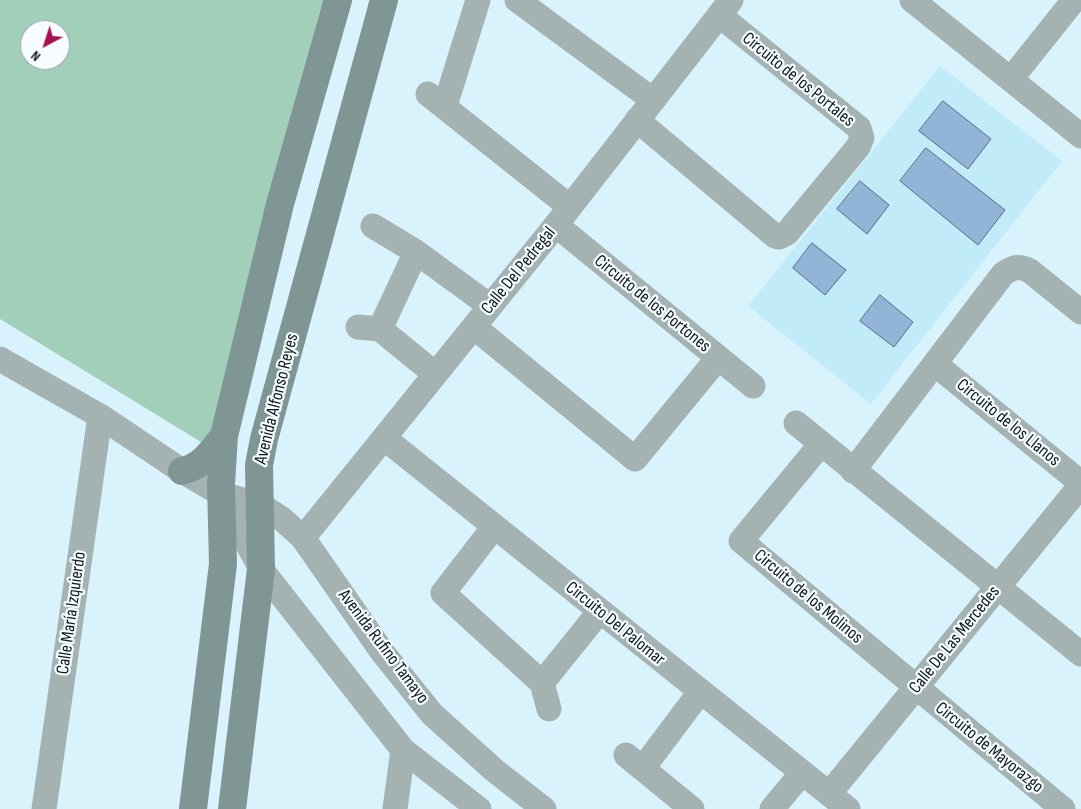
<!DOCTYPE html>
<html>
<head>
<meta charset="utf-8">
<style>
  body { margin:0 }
  #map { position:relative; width:1081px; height:809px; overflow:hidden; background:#d9f3fc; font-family:"Sofia Sans Condensed",sans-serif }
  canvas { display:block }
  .north { position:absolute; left:20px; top:20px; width:50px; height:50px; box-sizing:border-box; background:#f6fcff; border:1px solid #99a1a5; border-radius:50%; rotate:220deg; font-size:14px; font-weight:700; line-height:20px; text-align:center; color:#0d191d }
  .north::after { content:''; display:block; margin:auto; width:18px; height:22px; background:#a41152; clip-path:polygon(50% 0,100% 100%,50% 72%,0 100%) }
</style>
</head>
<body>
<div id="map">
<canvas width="1081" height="809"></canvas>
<div class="north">N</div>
</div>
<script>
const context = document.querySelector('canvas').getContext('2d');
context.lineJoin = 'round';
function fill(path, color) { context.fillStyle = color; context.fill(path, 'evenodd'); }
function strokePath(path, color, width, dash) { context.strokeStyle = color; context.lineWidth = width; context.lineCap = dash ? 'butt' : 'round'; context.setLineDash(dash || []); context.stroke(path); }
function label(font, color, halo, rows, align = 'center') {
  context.font = font + ' "Sofia Sans Condensed",sans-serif'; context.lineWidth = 4.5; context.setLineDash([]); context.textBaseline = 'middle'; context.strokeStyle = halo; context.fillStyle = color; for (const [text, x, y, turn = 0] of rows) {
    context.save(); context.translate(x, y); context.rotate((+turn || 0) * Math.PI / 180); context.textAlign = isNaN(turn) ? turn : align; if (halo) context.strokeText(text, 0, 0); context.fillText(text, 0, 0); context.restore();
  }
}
fill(new Path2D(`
  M940,66L1062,161L871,404L748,306Z`), '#c1ebf9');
fill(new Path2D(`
  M0,0H347L214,450L0,319ZM30,30H60V60H30Z`), '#a1cfb9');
const building = new Path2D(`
  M943,101L991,139L968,169L919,131Z
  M926,148L1005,210L978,245L900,181Z
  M860,181L889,205L867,234L837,209Z
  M812,243L846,270L825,295L793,268Z
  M880,295L913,322L894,347L860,321Z`);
fill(building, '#92b4d7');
strokePath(building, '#5a6c7f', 1);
strokePath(new Path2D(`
  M517,0L653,100
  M912,0L1081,136
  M1011,79L1074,0
  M428,94L570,207
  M445,106L478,0
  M637,120L775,236L779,237L787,233L858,147L862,138L859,128L719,15
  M556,225L753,386
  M373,226L416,252L490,306
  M358,327L380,329
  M474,327L635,459L718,358
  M380,329L416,252
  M380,329L435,374
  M0,359L100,416L182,471L221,494L259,504L282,519L303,538L383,653L432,714L494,770L544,809
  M935,364L1081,483
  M796,423L1081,654
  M384,438L848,809
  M821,444L741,541L1063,809
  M853,471L1003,274C1013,267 1019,265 1030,271L1081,312
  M221,494L261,569L403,750L479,809
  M303,538L556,225L731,0
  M443,593L542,683L549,709
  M443,593L494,527
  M542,683L600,611
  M626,755L692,809
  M643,768L700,692
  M829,794L1081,485
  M44,809L100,416
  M395,809L403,750
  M772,809L802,773`), '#a4b3b2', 25);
strokePath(new Path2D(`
  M182,471C203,466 211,452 224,436
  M193,809L223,564L221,484L224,436L280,204L338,0
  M232,809L261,569L259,465L264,439L384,0`), '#809695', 28);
label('18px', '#0d191d', '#f6fcff', [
  ["Circuito de los Portales",798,80,39],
  ["Calle Del Pedregal",519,271,-51],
  ["Circuito de los Portones",652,304,39],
  ["Avenida Alfonso Reyes",277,399,-76],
  ["Circuito de los Llanos",1008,423,39],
  ["Circuito de los Molinos",808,597,40],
  ["Calle María Izquierdo",72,613,-82],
  ["Circuito Del Palomar",615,624,39],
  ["Calle De Las Mercedes",955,640,-51],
  ["Avenida Rufino Tamayo",383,647,53],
  ["Circuito de Mayorazgo",989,748,39]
]);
</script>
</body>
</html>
